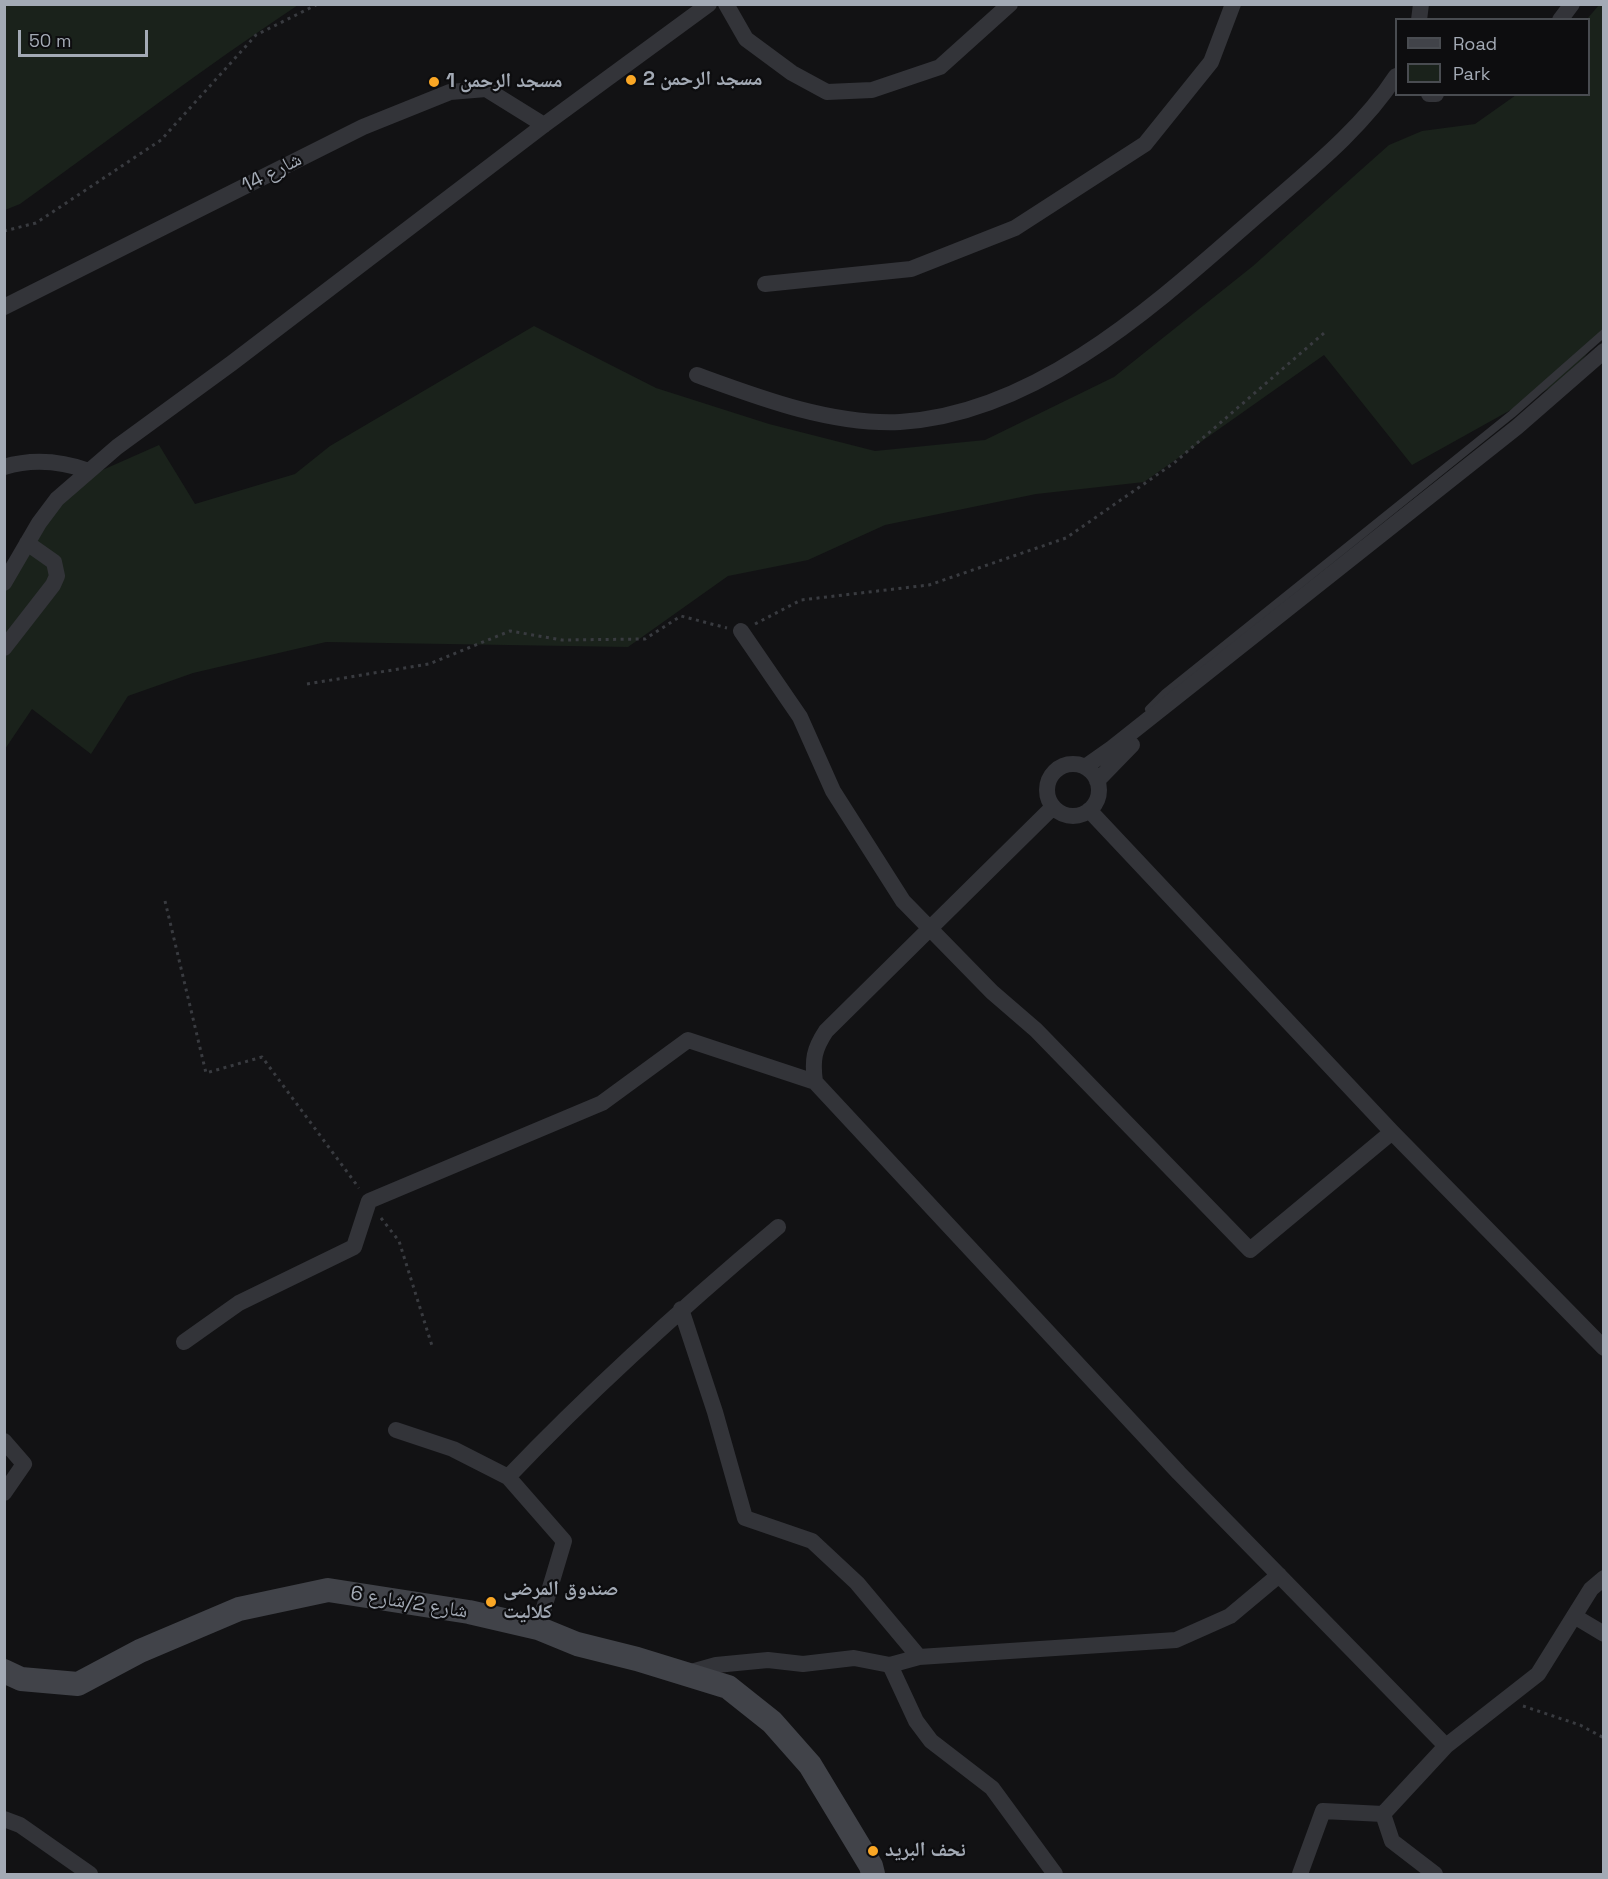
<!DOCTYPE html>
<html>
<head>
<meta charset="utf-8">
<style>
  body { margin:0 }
  #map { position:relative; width:1608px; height:1879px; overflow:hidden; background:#121214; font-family:"Space Grotesk",sans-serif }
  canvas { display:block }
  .frame { position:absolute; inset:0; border:6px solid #a3aab5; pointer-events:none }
  .legend { position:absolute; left:1395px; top:18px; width:195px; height:78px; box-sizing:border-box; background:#0d0d0f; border:2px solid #494c51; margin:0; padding:8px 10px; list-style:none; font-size:18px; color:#a3aab5 }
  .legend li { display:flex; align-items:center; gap:12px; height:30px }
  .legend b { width:30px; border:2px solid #494c51 }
  .scale { position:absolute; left:18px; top:30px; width:130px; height:27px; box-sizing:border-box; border:3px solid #a3aab5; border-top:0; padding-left:8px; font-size:18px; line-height:21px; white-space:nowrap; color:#a3aab5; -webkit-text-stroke:4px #0d0d0f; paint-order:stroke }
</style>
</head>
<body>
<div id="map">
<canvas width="1608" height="1879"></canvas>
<div class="frame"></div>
<ul class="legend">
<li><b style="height:8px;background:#414349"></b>Road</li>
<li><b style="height:16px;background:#1a221b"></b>Park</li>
</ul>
<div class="scale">50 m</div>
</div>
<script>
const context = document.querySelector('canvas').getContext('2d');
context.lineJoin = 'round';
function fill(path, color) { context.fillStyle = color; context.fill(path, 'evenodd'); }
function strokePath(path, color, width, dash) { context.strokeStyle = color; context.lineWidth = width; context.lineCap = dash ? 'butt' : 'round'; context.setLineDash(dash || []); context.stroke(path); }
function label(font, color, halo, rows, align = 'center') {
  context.font = font + ' "Space Grotesk","Noto Naskh Arabic",sans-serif'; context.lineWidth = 4.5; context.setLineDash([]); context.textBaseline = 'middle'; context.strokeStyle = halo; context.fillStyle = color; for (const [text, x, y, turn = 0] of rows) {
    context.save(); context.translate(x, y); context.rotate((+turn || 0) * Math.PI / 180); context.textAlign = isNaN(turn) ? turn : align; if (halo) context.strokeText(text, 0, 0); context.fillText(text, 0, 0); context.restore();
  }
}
fill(new Path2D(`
  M5,4H298V5C203,68 113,137 20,204L5,210Z
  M1599,5H1603V333L1568,378L1412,465L1324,355L1144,482L1036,494L885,525L808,560L728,576L628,647L326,642L193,673L128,696L91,754L32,709L5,749V570L55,491L159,445L195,504L295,474L330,446L534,326L656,388L769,424L875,451L985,440L1114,377L1253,266L1389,145L1422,131L1475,124L1516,95L1588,94L1587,19Z`), '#1a221b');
strokePath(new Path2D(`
  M4,231L36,223L161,140L256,35L318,4
  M755,624L801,600L929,585L1066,538L1174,463L1324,333
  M307,684L429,664L510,631L562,640L645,639L681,616L727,628
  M165,901L206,1073L262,1057L359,1188
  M381,1218L399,1241L433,1349
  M1523,1706L1580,1725L1604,1738`), '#393b40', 3, [3, 4.5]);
strokePath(new Path2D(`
  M1149,709L1165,693L1512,414L1604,333`), '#333439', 8);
strokePath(new Path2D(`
  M726,4L746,39L792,73L827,92L872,90L940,67L1010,4
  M1419,20L1421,4
  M1560,20L1572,4
  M1429,94H1436
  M765,284L911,269L1015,228L1145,144L1211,62L1233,4
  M4,307L363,127L450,92L486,89L544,125
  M697,375C760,398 831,425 900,422C1039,414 1159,301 1259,214C1307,172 1361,130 1396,76
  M4,467C34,458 61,461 89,471
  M4,583L39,523L57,499L117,447L232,363L544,125L709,4
  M741,631L800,717L833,791L903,901L992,992L1036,1030L1250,1250L1392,1132
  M4,648L53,585L57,576L54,562L27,543
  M1047 790a26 26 0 1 1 52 0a26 26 0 1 1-52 0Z
  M1085,767L1112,748L1517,427L1604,351
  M1097,781L1132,745
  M1053,807L826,1031C814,1049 812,1060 815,1082L1179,1473L1446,1746
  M1089,810L1392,1132L1604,1348
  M681,1309L715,1412L745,1518L812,1541L857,1583L919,1657
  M184,1342L239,1303L354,1247L369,1201L602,1103L688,1040L815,1082
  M396,1430L453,1449L508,1477L564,1541L538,1628
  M4,1441L24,1464L4,1493
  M508,1477C593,1388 684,1306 778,1227
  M1574,1616L1604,1634
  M890,1665L916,1721L931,1741L992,1788L1055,1874
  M684,1674L716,1665L768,1660L803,1664L854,1658L890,1665L919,1657L1176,1640L1230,1616L1279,1575
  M1383,1814L1392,1841L1435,1874
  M4,1819L20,1825L90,1874
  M1300,1874L1323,1811L1383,1814L1446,1746L1538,1674L1591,1589L1604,1578`), '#333439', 16);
strokePath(new Path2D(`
  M4,1671L21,1679L78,1684L140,1651L239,1609L328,1590L469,1612L538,1628L577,1644L637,1659L728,1687L772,1722L810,1765L871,1866L873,1874`), '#414349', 24);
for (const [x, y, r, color] of [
  [631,80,6,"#faa725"],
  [434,82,6,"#faa725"],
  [491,1602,6,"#faa725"],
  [873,1851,6,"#faa725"]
]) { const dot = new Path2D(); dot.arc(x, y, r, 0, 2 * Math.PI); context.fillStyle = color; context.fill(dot); strokePath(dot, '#0d0d0f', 2); }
label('bold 20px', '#a3aab5', '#0d0d0f', [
  ["مسجد الرحمن 2",643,80],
  ["مسجد الرحمن 1",446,82],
  ["صندوق المرضى",503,1590],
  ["كلاليت",503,1613],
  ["نحف البريد",885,1851]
], 'left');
label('20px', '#a3aab5', '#0d0d0f', [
  ["شارع 14",272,173,-27],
  ["شارع 2/شارع 6",409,1603,9]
]);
</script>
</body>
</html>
